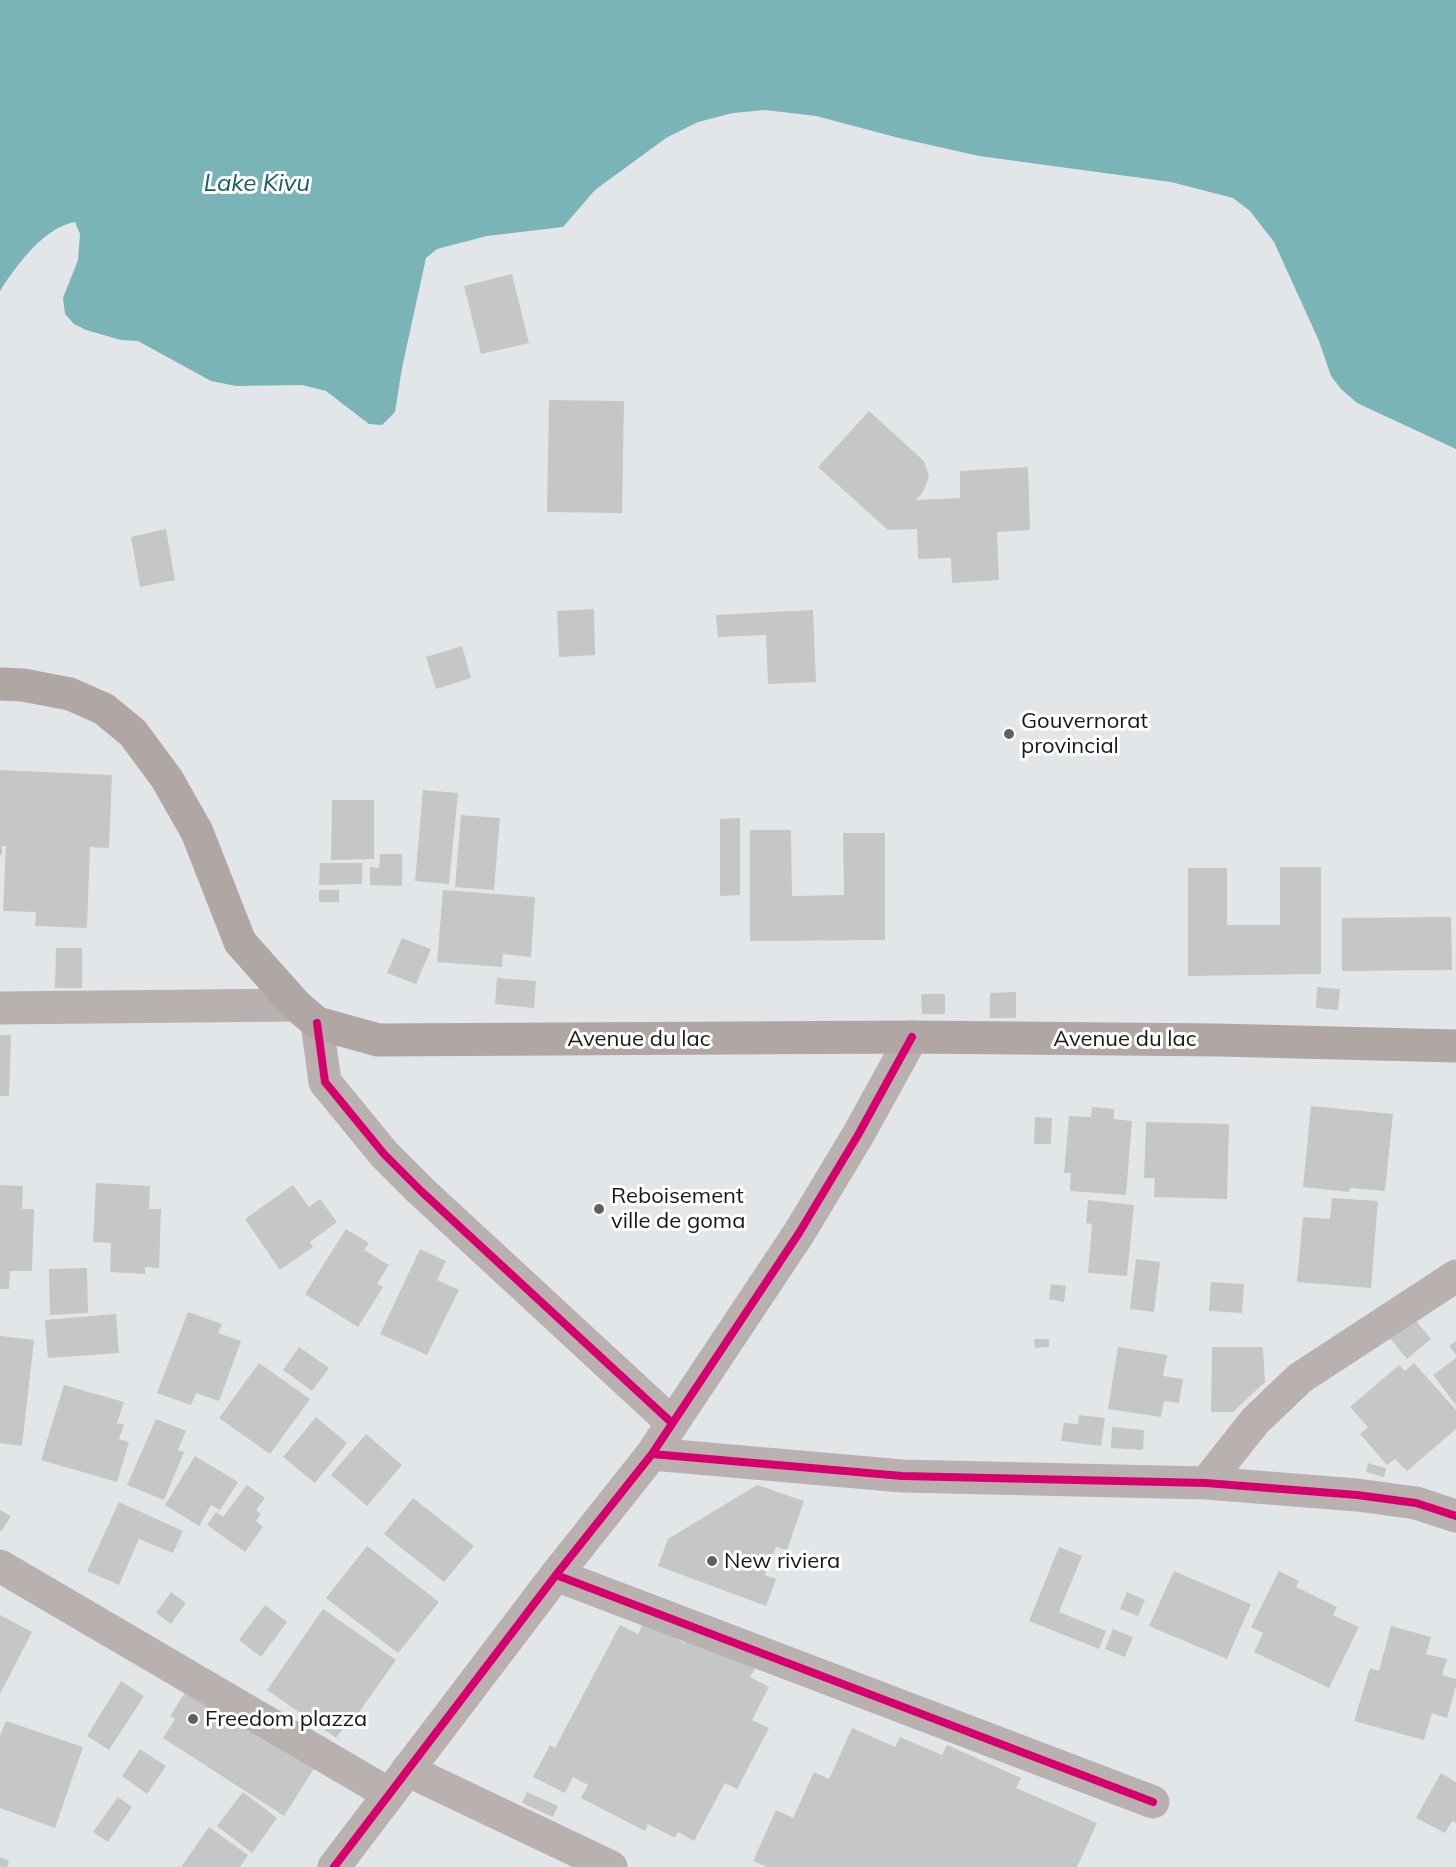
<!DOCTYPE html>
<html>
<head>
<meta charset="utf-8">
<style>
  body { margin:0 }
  canvas { display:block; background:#e3e6e8 }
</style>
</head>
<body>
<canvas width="1456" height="1867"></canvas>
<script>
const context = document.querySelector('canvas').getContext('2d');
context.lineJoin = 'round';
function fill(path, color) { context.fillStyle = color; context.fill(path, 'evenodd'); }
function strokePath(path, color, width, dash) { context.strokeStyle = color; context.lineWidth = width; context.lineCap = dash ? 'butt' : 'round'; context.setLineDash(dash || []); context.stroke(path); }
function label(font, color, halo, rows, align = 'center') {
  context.font = font + ' Mulish,sans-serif'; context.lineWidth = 6; context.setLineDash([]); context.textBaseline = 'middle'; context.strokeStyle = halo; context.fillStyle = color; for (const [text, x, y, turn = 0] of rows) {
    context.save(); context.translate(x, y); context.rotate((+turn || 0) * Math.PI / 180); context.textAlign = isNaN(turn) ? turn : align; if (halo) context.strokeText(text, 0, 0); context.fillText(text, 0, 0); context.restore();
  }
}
fill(new Path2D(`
  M0,0H1456V449L1357,403L1341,389L1331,376L1319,341L1274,242L1250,211L1233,198L1171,182L979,156L899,138L816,116L765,110L733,113L698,122L666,138L595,190L563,227L487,236L437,249L426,258L402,368L395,412L382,425L369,424L326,391L302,385L236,386L211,381L138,341L121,340L86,330L74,324L65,314L63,298L78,260L80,234L75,222C44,227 16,266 0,291Z`), '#7bb4b6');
fill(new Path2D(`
  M512,274L529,343L481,354L464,286Z
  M549,400L624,401L622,513L547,512Z
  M869,411L924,461L929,477L923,492L916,500L960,498V471L1028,467L1030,530L997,532L999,580L952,583L951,558L918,559L917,529L888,530L818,467Z
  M166,529L175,580L140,587L131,537Z
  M594,609L595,655L559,657L557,611Z
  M813,610L816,682L768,684L766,635L718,637L716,615Z
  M462,646L471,678L436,689L426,657Z
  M0,770L112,775L109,848L90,847L87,928L35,926L36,912L3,911L6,846H2V855H0Z
  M423,790L458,793L449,884L415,881Z
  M332,800H374V859L331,860Z
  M461,815L500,818L494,890L455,887Z
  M740,818V895L720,896V819Z
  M750,830H791L792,896L844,895L843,833H885V940L750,941Z
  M380,854H402V886L370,885V867L379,868Z
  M320,863H362V884L319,885Z
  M1280,867H1321V974L1188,976V868H1227V925H1280Z
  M319,890H339V902H319Z
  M443,890L535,897L531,957L503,954L502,967L437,962Z
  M1451,917L1452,970L1342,971V918Z
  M402,938L431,949L416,984L387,973Z
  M56,948H82V988H55Z
  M497,978L536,981L534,1008L495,1004Z
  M1317,987L1340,989L1338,1010L1316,1008Z
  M1016,992V1018H990V993Z
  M921,994H945V1014H922Z
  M0,1035H11L9,1096H0Z
  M1311,1106L1393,1114L1385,1191L1350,1188L1349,1192L1303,1187Z
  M1092,1107L1114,1109V1119L1132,1121L1126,1195L1070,1191L1071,1173H1064L1069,1116L1091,1117Z
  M1035,1117L1052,1118L1051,1144H1034Z
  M1146,1122L1229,1124L1227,1199L1154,1197L1155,1178H1144Z
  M96,1183L150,1186L149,1209H161L159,1268L145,1267V1274L110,1272L111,1243L93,1242Z
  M0,1185L23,1186L22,1209H34L32,1271H10L9,1289H0Z
  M293,1185L309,1207L320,1199L337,1222L310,1242L313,1247L280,1270L245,1219Z
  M1332,1198L1378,1201L1371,1288L1297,1282L1303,1217L1330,1219Z
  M1088,1200L1134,1205L1127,1276L1088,1273L1092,1224L1086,1223Z
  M346,1229L369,1243L364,1250L389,1265L377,1284L383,1287L358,1327L305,1294Z
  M420,1249L446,1261L437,1280L459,1290L427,1355L380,1334Z
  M1136,1259L1160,1262L1154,1312L1130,1309Z
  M87,1268L88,1313L50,1315L49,1269Z
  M1211,1282L1244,1284L1242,1313L1209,1311Z
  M1051,1284L1066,1286L1064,1302L1049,1299Z
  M188,1312L222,1324L218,1333L241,1341L219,1401L196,1393L191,1405L157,1393Z
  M116,1314L119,1353L48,1358L45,1320Z
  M1413,1317L1431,1339L1407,1359L1389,1337Z
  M0,1336L34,1340L22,1446L0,1443Z
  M1034,1339H1049V1347L1035,1348Z
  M1456,1341V1355L1449,1346Z
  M299,1347L329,1368L312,1391L283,1370Z
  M1118,1347L1167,1355L1163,1376L1183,1379L1179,1403L1164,1401L1161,1417L1108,1409Z
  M1212,1347H1263L1265,1382L1233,1412H1211Z
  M1456,1358V1405L1433,1375Z
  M259,1363L310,1399L270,1454L219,1418Z
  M1414,1363L1456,1410V1429L1407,1471L1395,1459L1387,1465L1360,1434L1368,1427L1350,1407L1399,1365L1405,1371Z
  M64,1385L124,1402L117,1423L124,1425L119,1439L129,1442L117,1482L41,1460Z
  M1079,1415L1105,1418L1101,1446L1061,1441L1064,1423L1078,1424Z
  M316,1417L347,1443L315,1483L283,1457Z
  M156,1419L186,1431L178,1450L184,1452L164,1500L127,1485Z
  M1112,1427L1144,1430L1143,1450L1111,1448Z
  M366,1434L402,1465L367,1506L331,1475Z
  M195,1456L238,1482L220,1510L211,1505L199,1526L165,1505Z
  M1368,1463L1386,1468L1384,1477L1366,1472Z
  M247,1485L265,1498L256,1510L261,1514L256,1521L263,1527L245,1552L207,1525L216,1512L223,1517Z
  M757,1485L804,1501L787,1550L776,1547L765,1575L776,1579L766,1606L658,1566L668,1539Z
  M413,1498L474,1546L444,1582L384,1534Z
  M119,1502L183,1531L173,1553L139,1539L119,1585L87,1571Z
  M0,1510L11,1516L2,1531L0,1530Z
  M367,1546L439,1602L398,1653L326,1598Z
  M1059,1547L1082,1556L1059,1612L1106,1631L1099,1649L1029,1621Z
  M1174,1571L1251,1604L1227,1659L1149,1626Z
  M1279,1571L1299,1581L1296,1587L1337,1607L1333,1615L1359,1627L1329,1688L1254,1652L1263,1633L1251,1627Z
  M171,1592L186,1603L171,1624L156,1613Z
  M1127,1592L1145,1600L1138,1616L1120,1609Z
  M265,1605L287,1622L261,1657L239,1640Z
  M323,1609L396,1660L352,1722L350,1719L336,1738L267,1690Z
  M0,1615L32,1632L0,1694Z
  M644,1622L685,1643L691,1633L756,1667L750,1677L769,1687L752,1720L769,1728L737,1789L725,1783L694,1841L678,1832L675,1838L648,1824L645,1831L581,1798L588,1785L573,1777L565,1793L533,1777L550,1745L555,1748L620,1625L638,1634Z
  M1391,1626L1431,1637L1426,1654L1447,1659L1442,1675L1456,1679V1686L1447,1718L1432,1713L1424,1740L1354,1721L1370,1668L1379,1671Z
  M1113,1629L1133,1637L1125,1657L1105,1649Z
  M121,1681L144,1696L109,1750L87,1736Z
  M191,1683L317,1764L284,1816L163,1738L175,1719L170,1716Z
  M6,1721L83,1747L55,1828L0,1808V1736Z
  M852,1728L895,1747L900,1737L942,1755L947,1745L1021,1778L1016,1788L1097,1823L1077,1867H767L753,1861L776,1810L793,1818L814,1772L829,1779Z
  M140,1749L166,1766L147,1794L122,1776Z
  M1441,1773L1456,1782V1823L1452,1821L1445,1833L1416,1818Z
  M243,1792L277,1818L252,1853L217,1826Z
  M527,1792L558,1806L553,1817L522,1803Z
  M118,1797L132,1807L108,1842L93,1832Z
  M209,1827L248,1855L240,1867H181Z
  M0,1857L9,1861L7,1867H0Z`), '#c5c6c6');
strokePath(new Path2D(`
  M0,1008L296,1005
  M317,1023L325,1082L384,1154L421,1191L672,1423
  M652,1454L902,1476L1206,1483L1357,1495L1416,1503L1456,1516
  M1206,1483L1255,1421L1300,1378L1456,1276
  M0,1566L389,1794
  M556,1575L1153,1802
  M407,1770L611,1867`), '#b9b1af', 33);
strokePath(new Path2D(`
  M334,1867L556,1575L652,1454L799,1233L858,1135L912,1037`), '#b9b1af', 33);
strokePath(new Path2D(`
  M0,684L23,685L70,694L104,709L133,733L167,779L197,832L240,942L296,1005L317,1023L378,1040L912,1037L1218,1040L1456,1046`), '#b0a6a4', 33);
strokePath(new Path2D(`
  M317,1023L325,1082L384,1154L421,1191L672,1423
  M652,1454L902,1476L1206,1483L1357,1495L1416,1503L1456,1516
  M556,1575L1153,1802
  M334,1867L556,1575L652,1454L799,1233L858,1135L912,1037`), '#d6006c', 8);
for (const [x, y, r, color] of [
  [1009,734,6,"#5e6061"],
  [599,1209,6,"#5e6061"],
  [712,1561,6,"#5e6061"],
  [193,1719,6,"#5e6061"]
]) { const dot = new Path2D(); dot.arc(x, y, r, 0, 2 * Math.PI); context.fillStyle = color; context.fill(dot); strokePath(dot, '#fff', 2); }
label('22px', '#161819', '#fff', [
  ["Gouvernorat",1021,721],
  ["provincial",1021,746],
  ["Reboisement",611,1196],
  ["ville de goma",611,1221],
  ["New riviera",724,1561],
  ["Freedom plazza",205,1719]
], 'left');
label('22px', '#161819', '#fff', [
  ["Avenue du lac",639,1039],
  ["Avenue du lac",1125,1039]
]);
label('italic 24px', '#185c5d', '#fff', [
  ["Lake Kivu",257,184]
]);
</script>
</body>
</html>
